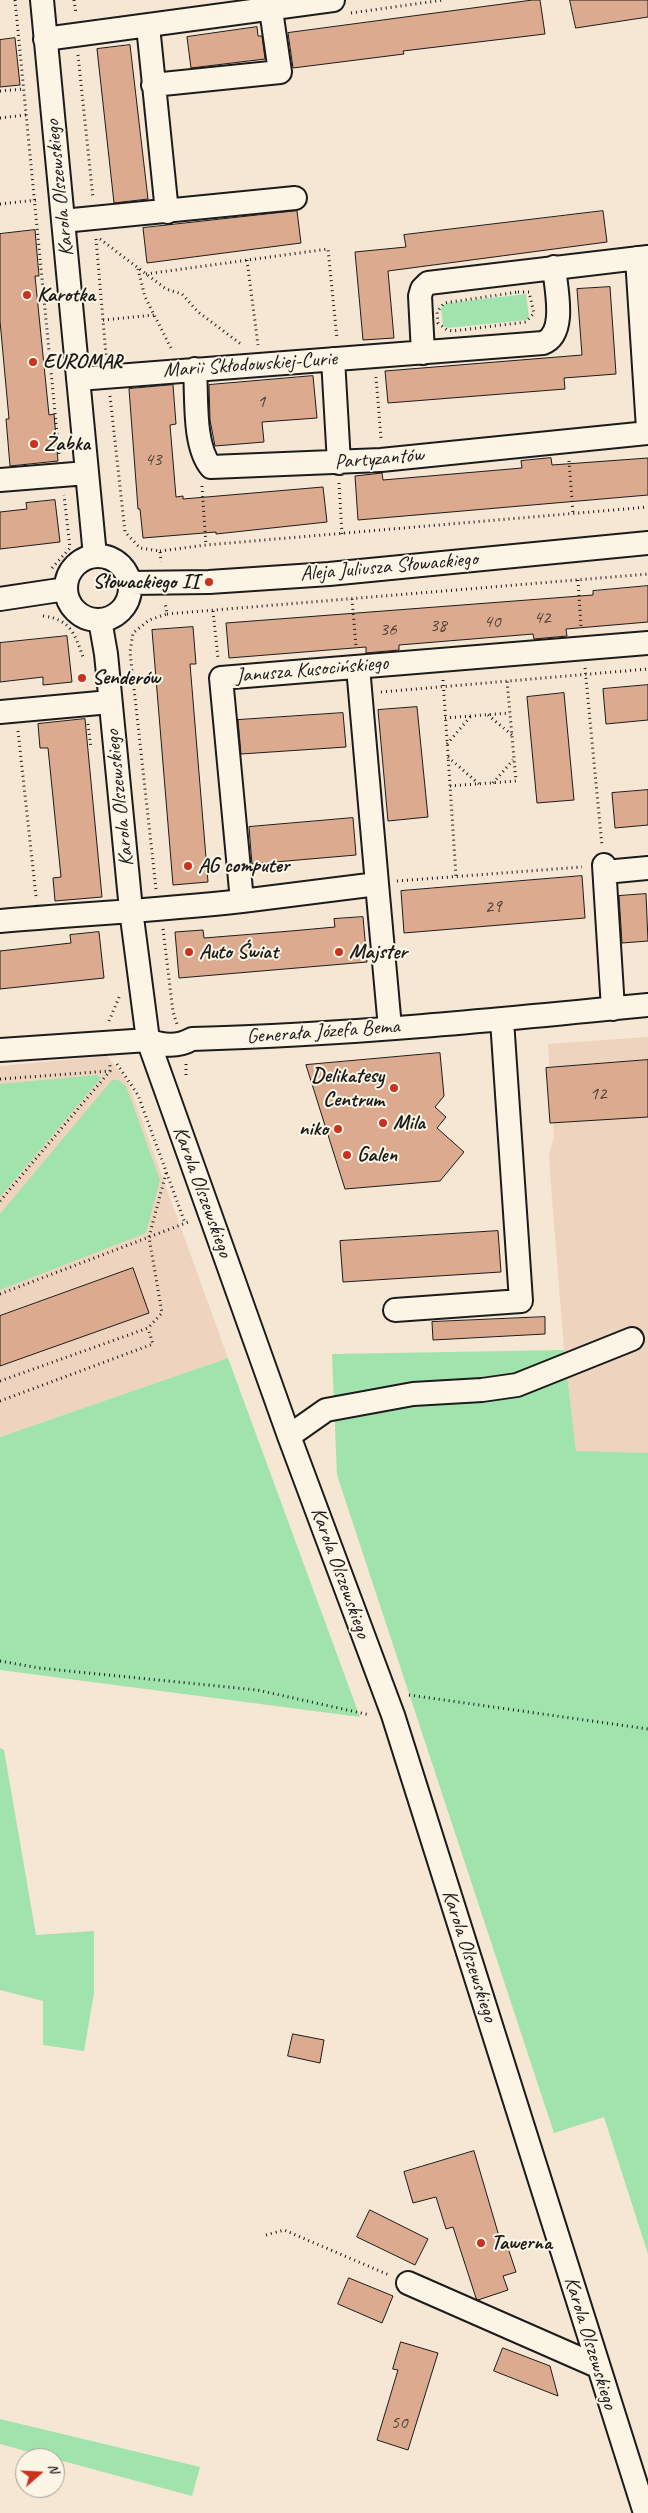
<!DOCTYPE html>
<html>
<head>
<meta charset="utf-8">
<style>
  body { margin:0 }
  #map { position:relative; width:648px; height:2513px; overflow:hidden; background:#f6e6d4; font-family:Caveat,sans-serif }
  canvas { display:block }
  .north { position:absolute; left:15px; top:2448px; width:50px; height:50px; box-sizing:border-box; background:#fcf5e5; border:1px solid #a29e95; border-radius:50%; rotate:71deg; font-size:14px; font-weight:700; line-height:20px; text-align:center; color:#1c1c1c }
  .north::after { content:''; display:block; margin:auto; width:18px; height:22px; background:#c8321e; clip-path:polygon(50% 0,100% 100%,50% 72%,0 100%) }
</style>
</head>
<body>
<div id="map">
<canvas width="648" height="2513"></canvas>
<div class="north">N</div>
</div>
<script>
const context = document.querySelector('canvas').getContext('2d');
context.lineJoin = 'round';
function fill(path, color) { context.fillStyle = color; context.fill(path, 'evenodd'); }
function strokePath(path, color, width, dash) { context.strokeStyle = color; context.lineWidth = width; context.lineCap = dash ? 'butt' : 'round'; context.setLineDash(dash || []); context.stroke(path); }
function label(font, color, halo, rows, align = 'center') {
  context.font = font + ' Caveat,sans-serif'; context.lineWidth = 4; context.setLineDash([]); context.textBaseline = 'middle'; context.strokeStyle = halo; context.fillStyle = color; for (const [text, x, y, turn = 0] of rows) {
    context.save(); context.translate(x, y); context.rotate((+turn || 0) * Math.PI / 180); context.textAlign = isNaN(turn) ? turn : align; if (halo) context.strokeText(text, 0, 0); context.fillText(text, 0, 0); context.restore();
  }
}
fill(new Path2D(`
  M648,1037V1453L576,1452L564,1350L551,1186L549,1155L554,1136L548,1044Z
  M107,1056L128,1082L228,1358L0,1437V1066Z`), '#eed4bf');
fill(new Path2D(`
  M526,294L529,317L526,320L448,328L443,326L441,308L447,303Z
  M97,1075L101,1078L0,1197V1084Z
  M118,1080L126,1086L160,1180L146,1233L0,1290V1214L112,1080Z
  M564,1350L576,1451L648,1453V2254L604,2117L554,2133L337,1475L332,1354Z
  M228,1358L360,1717L0,1670V1437Z
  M0,1748L4,1750L36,1935L94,1931V1993L84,2051L43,2045V2001L0,1990Z
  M0,2419L200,2467L192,2496L0,2444Z`), '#a1e3ad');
const building = new Path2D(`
  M533,0H540L545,34L403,51L404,54L293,68L288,33Z
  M570,0H648V17L576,28Z
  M257,27L258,36H262L265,59L191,68L187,37Z
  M15,38L20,85L0,87V40Z
  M130,45L148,199L114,203L97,49Z
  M297,211L301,243L147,263L143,228Z
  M603,211L607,242L388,271L394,338L363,340L355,252L406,247L404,235Z
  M35,230L39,276H35L49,415L54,414L58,461L10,466L6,419H9L0,321V234Z
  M610,287L616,374L564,378L565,389L388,403L385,371L582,355L577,289Z
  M313,376L317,418L262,422L264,442L215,446L210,420L209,385Z
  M173,385L176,424L170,425L176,497L183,496V499L323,487L327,522L216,534V532L143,538L140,509H138L129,389Z
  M551,458L552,465L648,458V495L358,520L355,476L382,473L383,480L522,468L521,461Z
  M55,500L60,542L0,549V512L27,509L26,503Z
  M648,586V622L566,629L567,636L534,639L533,634L399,645V650L366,653V647L229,658L226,623L593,595V591Z
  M193,627L196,664H190L208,882L173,885L152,630Z
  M67,636L72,682L43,685V677L0,682V643Z
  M648,685V720L606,724L603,689Z
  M564,693L574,800L537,803L527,697Z
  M417,707L428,817L388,821L378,710Z
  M343,713L346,747L241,754L238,720Z
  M85,719L102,897L55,901L53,878L61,877L48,748H40L38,724Z
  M648,790V825L615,828L612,793Z
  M353,818L356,855L252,864L249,827Z
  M582,876L585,918L404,933L401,891Z
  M646,894L648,941L622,943L619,896Z
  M363,917L367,962L179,978L175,932L203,930L204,938L291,931L335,927L334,919Z
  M99,932L104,978L0,989V951L71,943L70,935Z
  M440,1053L444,1096L435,1107L446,1117L437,1128L464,1152L440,1181L345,1189L306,1065Z
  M648,1060V1117L550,1123L546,1068Z
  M498,1231L501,1272L343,1282L340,1241Z
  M133,1268L149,1313L0,1366V1316Z
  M545,1317V1334L433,1340L432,1322Z
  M293,2034L324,2040L320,2063L288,2056Z
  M474,2151L501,2243L506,2242L516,2272L503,2276L508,2290L478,2300L476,2298L453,2227L446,2229L436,2197L413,2203L404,2172Z
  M370,2210L428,2239L415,2265L357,2237Z
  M349,2278L393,2296L382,2323L338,2304Z
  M401,2342L438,2353L408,2450L377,2440L398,2370L393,2369Z
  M503,2348L550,2366L558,2396L494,2371Z`);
fill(building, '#dcaa8f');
strokePath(building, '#1c1c1c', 1);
const minor = new Path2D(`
  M42,0L95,556
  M148,26L167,212
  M45,39L333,0
  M153,85L280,72L271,10
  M63,221L295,198
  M637,258L648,429
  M423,353L420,296L422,289L428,283L648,257
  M333,359L339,463
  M195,369C197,397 193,446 211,467L381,460L648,433
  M78,379L543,343C567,334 556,289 554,267
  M0,480L87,473
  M66 588a32 32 0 1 1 64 0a32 32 0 1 1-64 0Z
  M130,583L209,582L329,574L648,543
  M0,599L66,589
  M100,620L106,654L131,910L148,1040L289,1436L393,1715L645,2513
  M358,667L377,884
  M0,712L110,702
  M604,865L613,1009
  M605,872L648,868
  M242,901L377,884L390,1028
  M0,921C81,914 162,910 242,901L221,678L648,643
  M0,1050L148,1040C163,1046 178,1047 192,1039C345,1035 497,1020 648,1005
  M395,1310L521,1301L502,1020
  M289,1436L326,1410L413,1394L482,1390L517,1385L632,1339
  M408,2283L597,2366`);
strokePath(minor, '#1c1c1c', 26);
strokePath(new Path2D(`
  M15,0L59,454
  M74,0L76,14
  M351,13L443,0
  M78,55L93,198
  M0,91L24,89
  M0,118L26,115
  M0,204L37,200
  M96,239L106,355
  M100,239L166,289L182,294L198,312L242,345
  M247,260L258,345
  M138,269L145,297L172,350
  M146,274L328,249L337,339
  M518,292H529L534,313L526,322L453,331L447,330L438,323L437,312L444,303Z
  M103,320L154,315
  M376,377L381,438
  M110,396L125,532L140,548L160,551L161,562
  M569,461L573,513
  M339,483L342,534
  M202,486L206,545
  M160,551L206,545L648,507
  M52,568L70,548L64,495
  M578,580L581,627
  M352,599L356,646
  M213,611L218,658
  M167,614L648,574
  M43,616C70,619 75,634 83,657
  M585,668L602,846
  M443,680L456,876
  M381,692L648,669
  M488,715L512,735
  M445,718L510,713
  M88,724L91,748
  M18,731L36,896
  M447,744L471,716
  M448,757L479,784
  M493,783L513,760
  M450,786L516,781L507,680
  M397,881L582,867
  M156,889L130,652L133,633L149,620L167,614L165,603
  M163,929L173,1012L177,1024
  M109,1021L120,995
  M117,1064L138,1095L185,1223
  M186,1064V1078
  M0,1079L110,1071
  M0,1201L110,1071V1062
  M0,1294L191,1221
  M0,1381L148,1328L162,1313L149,1237L166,1173
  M0,1401L153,1344L148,1328
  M0,1661L39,1668L257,1690L370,1715
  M409,1695L648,1729
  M266,2235L284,2230L389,2275`), '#1c1c1c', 3, [1, 4]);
strokePath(minor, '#fcf5e5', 22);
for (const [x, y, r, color] of [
  [27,295,5,"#c8321e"],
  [33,362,5,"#c8321e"],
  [34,444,5,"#c8321e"],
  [209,582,5,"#c8321e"],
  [82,678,5,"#c8321e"],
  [188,866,5,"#c8321e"],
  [189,952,5,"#c8321e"],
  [339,952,5,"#c8321e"],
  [394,1088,5,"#c8321e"],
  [383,1123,5,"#c8321e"],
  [338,1129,5,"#c8321e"],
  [347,1155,5,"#c8321e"],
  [481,2243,5,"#c8321e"]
]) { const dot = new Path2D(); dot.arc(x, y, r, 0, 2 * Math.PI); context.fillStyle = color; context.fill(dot); strokePath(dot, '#fcf5e5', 2); }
label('19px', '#4c4039', null, [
  ["1",261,402],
  ["43",153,460],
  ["42",542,618],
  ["40",492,622],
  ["38",438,626],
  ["36",388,630],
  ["29",493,907],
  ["12",598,1094],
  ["50",399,2423]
]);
label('21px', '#1c1c1c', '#fcf5e5', [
  ["Karola Olszewskiego",60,188,-96],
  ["Marii Skłodowskiej-Curie",250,365,-4],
  ["Partyzantów",379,459,-5],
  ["Aleja Juliusza Słowackiego",389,567,-5],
  ["Janusza Kusocińskiego",312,670,-5],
  ["Karola Olszewskiego",120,798,-96],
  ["Generała Józefa Bema",323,1032,-4],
  ["Karola Olszewskiego",202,1192,70],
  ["Karola Olszewskiego",340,1573,70],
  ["Karola Olszewskiego",469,1956,72],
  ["Karola Olszewskiego",590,2343,73]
]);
label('bold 21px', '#1c1c1c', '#fcf5e5', [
  ["Karotka",37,295],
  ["EUROMAR",43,362],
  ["Żabka",44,444],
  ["Słowackiego II",199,582,"right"],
  ["Senderów",92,678],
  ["AG computer",198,866],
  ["Auto Świat",199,952],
  ["Majster",349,952],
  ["Delikatesy",384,1076,"right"],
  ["Centrum",384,1100,"right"],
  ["Mila",393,1123],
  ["niko",328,1129,"right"],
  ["Galen",357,1155],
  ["Tawerna",491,2243]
], 'left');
</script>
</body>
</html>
